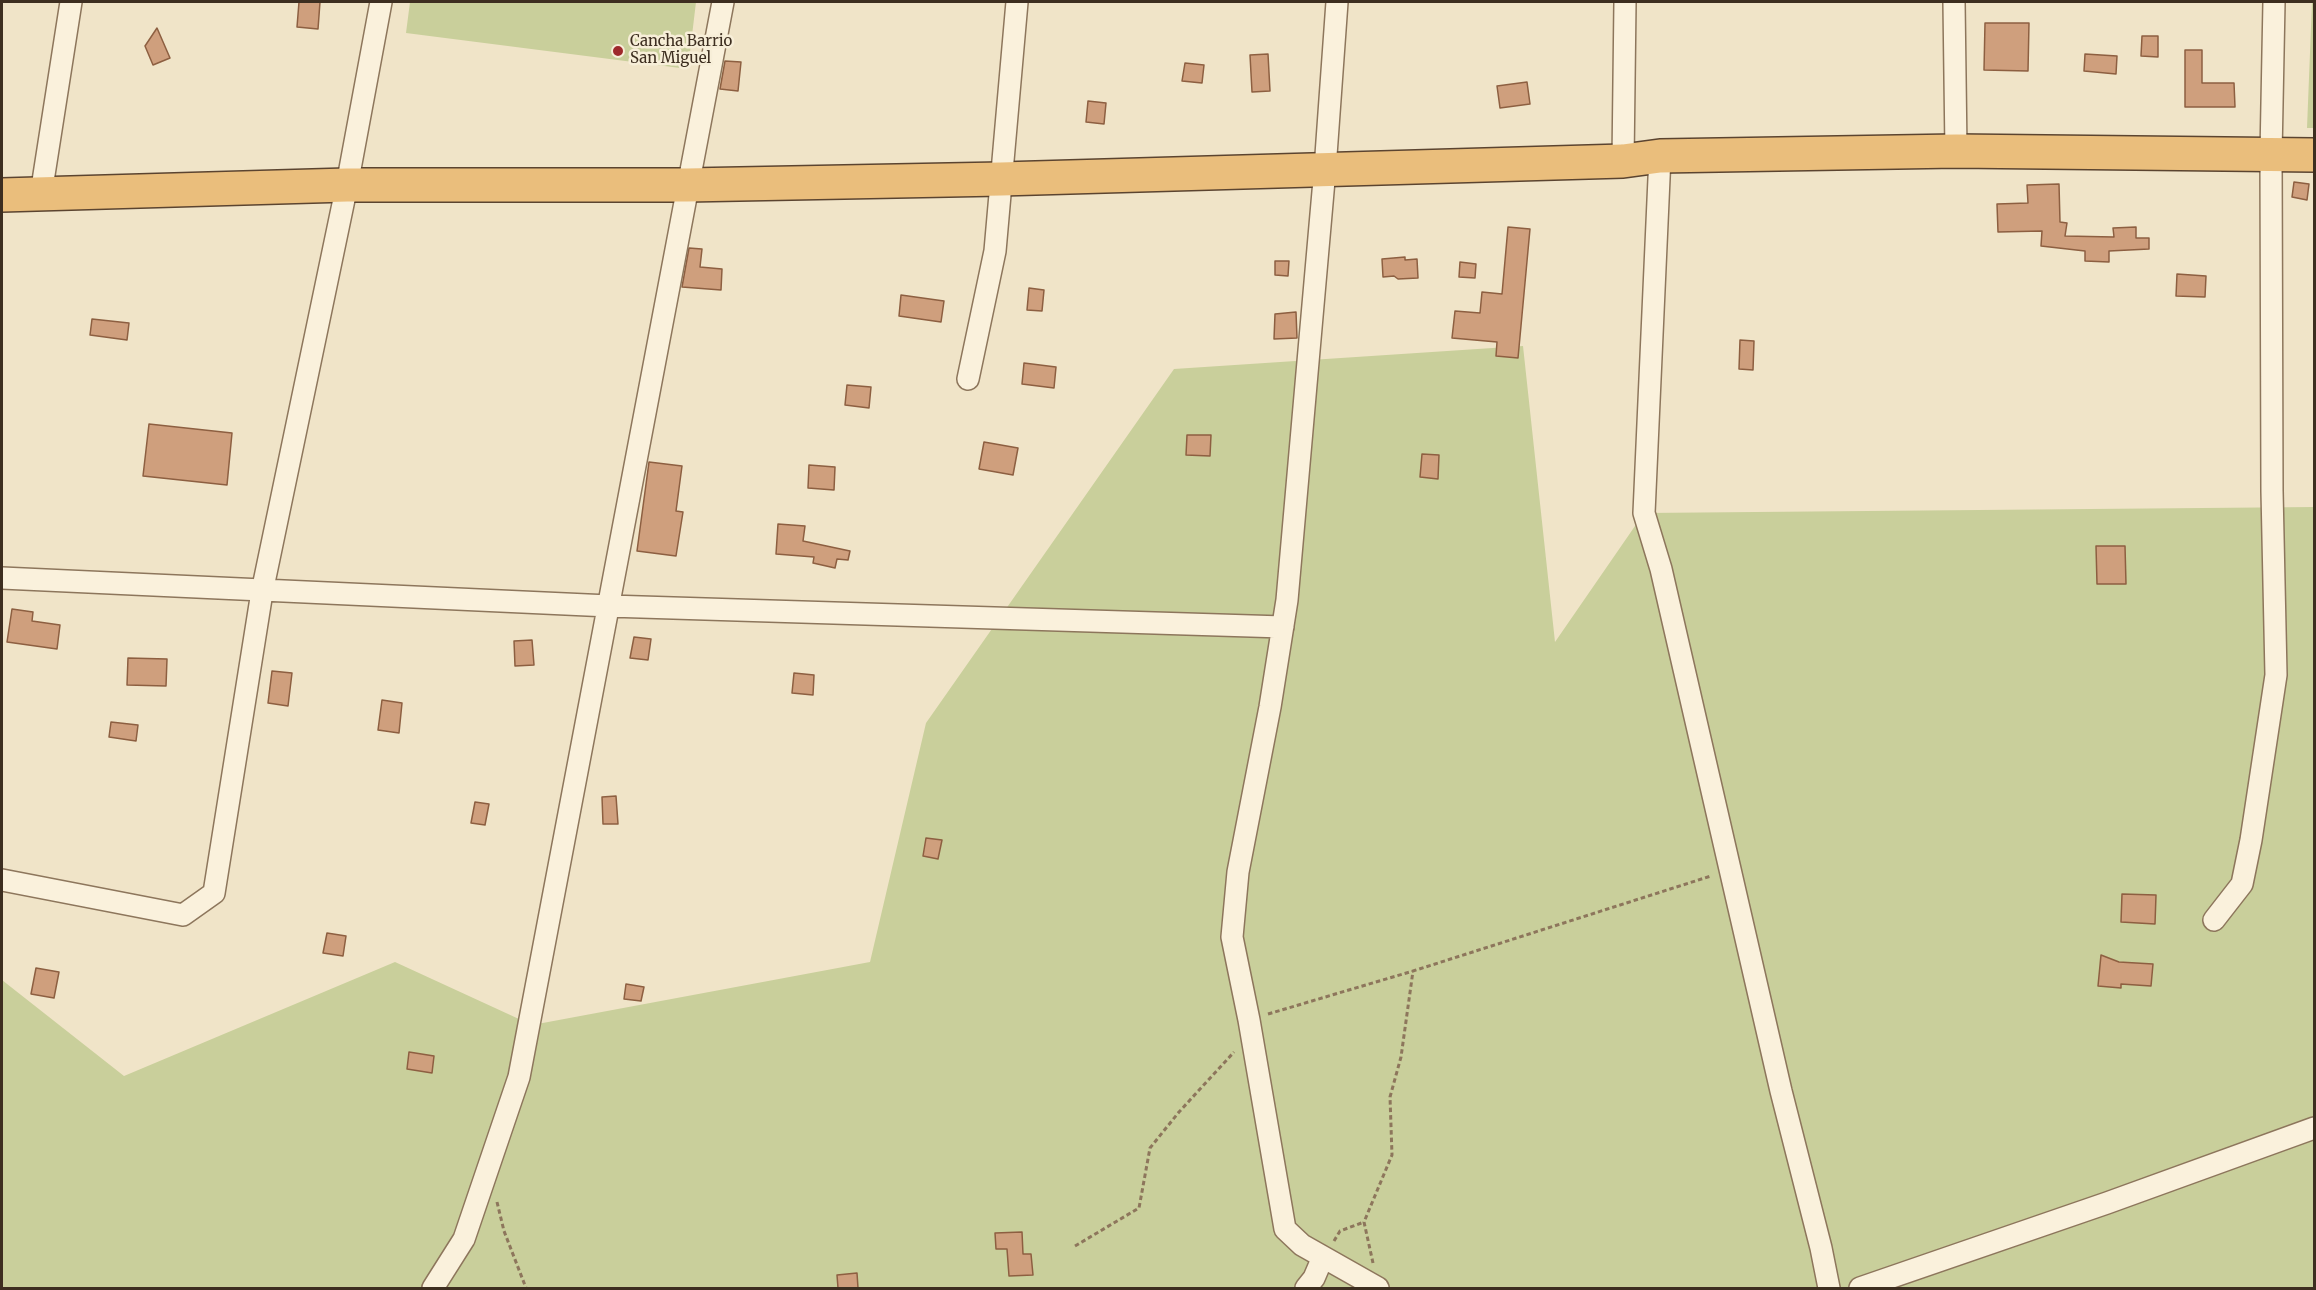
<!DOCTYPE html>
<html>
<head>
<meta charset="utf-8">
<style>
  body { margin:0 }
  #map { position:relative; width:2316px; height:1290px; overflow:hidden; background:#f0e4c8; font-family:Merriweather,serif }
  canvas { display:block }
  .frame { position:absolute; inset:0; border:3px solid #3d2e20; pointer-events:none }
</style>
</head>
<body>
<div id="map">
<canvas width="2316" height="1290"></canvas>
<div class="frame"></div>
</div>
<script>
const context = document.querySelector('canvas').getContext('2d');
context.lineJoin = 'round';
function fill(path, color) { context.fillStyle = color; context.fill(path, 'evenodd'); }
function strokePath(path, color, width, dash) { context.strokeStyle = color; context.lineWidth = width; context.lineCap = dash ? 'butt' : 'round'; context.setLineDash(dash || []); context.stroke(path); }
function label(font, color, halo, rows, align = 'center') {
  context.font = font + ' Merriweather,serif'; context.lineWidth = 5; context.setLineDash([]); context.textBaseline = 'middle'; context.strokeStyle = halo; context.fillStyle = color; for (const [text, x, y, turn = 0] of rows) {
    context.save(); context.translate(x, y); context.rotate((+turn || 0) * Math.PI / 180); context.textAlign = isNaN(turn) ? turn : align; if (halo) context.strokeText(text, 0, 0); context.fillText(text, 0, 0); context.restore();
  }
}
fill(new Path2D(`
  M410,2H696L688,69L406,33Z
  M2312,2H2314V128H2307Z
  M1523,346L1555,642L1644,513L2314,507V1288H2V980L124,1076L395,962L532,1025L870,962L926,723L1174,369Z`), '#c9cf9b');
const building = new Path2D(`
  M299,2H320L318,29L297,27Z
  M1985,23H2029L2028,71L1984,70Z
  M157,28L170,58L153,65L145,46Z
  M2142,36H2158V57L2141,56Z
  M2185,50H2202V83H2234L2235,107H2185Z
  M1268,54L1270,91L1252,92L1250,55Z
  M2085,54L2117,56L2116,74L2084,71Z
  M725,61L741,62L738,91L720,89Z
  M1185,63L1204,65L1202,83L1182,81Z
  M1527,82L1530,104L1500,108L1497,86Z
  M1088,101L1106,103L1104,124L1086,122Z
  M2294,182L2309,184L2307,200L2292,197Z
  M2059,184L2060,222L2067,223L2065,236L2114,237L2113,228L2136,227V238H2149V249L2109,251V262L2085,261V251L2041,246L2042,231L1998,232L1997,204L2028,203L2027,185Z
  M1508,227L1530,229L1518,358L1496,356L1497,342L1452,338L1455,311L1480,313L1482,292L1502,294Z
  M689,248L702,249L700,267L722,269L721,290L682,287Z
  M1405,257V260L1417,259L1418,278L1398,279L1394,276L1383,277L1382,259Z
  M1275,261H1289L1288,276L1275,275Z
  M1460,262L1476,264L1475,278L1459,277Z
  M2177,274L2206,276L2205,297L2176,296Z
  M1029,288L1044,290L1042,311L1027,310Z
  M901,295L944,301L941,322L899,316Z
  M1296,312L1297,338L1274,339L1275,314Z
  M92,319L129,323L127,340L90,335Z
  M1740,340L1754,341L1753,370L1739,369Z
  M1024,363L1056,367L1054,388L1022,384Z
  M847,385L871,387L869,408L845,405Z
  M149,424L232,433L227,485L143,476Z
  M1187,435H1211L1210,456L1186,455Z
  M984,442L1018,448L1013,475L979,469Z
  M1422,454L1439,455L1438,479L1420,477Z
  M649,462L682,466L676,511L683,512L676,556L637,551Z
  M809,465L835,467L834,490L808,488Z
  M778,524L805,526L803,541L850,551L848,560L837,559L835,568L813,563L814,557L776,554Z
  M2096,546H2125L2126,584H2097Z
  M12,609L33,612L32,621L60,625L57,649L7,642Z
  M634,637L651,639L648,660L630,658Z
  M532,640L534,665L515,666L514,641Z
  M128,658L167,659L166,686L127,685Z
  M272,671L292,673L288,706L268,703Z
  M794,673L814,675L813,695L792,693Z
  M382,700L402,703L399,733L378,730Z
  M111,722L138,725L136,741L109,737Z
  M616,796L618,824H603L602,797Z
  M475,802L489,804L485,825L471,823Z
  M926,838L942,840L938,859L923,856Z
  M2122,894L2156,895L2155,924L2121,922Z
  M327,933L346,936L343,956L323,953Z
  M2101,955L2119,962L2153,964L2151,986L2121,984V988L2098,986Z
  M36,968L59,972L54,998L31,994Z
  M626,984L644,987L641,1001L624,999Z
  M409,1052L434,1056L432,1073L407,1069Z
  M1022,1232L1023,1254H1031L1033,1275L1009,1276L1007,1249H996L995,1233Z
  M857,1273L858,1288H838L837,1275Z`);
fill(building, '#cf9f7d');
strokePath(building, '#8d5f41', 1.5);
const minor = new Path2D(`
  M1337,2L1325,169L1287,600L1270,707L1238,872L1232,937L1249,1020L1285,1229L1302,1245L1378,1288
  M1954,2L1956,151
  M1660,156L1644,513L1661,569L1781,1091L1821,1248L1829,1288
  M1623,161L1625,2
  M41,194L71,2
  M968,379L995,251L1017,2
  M2,578L609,606L1283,627
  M2,880L183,915L214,893L262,592L347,185L381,2
  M2214,920L2242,884L2251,840L2276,675L2272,491L2271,154L2274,2
  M433,1288L464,1239L519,1077L723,2
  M1306,1288L1314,1278L1323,1257
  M1860,1288L2107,1203L2314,1128`);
const trunk = new Path2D(`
  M2,195L347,185H687L1001,179L1623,161L1660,156L1956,151L2314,155`);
strokePath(minor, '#8d765c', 24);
strokePath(trunk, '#5b4430', 36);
strokePath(new Path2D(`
  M1268,1014L1413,971
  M497,1202L504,1231L526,1288
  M1334,1241L1340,1231L1364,1222
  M1075,1246L1139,1208L1150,1148L1179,1112L1234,1052
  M1373,1263L1364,1222L1392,1155L1390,1097L1401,1057L1413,971L1711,876`), '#8d765c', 3, [4.5, 3]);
strokePath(minor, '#faf1dc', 21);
strokePath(trunk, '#eabe7c', 33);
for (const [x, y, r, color] of [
  [618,51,6,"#9e2a2b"]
]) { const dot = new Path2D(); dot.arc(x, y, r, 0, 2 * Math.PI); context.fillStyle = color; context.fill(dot); strokePath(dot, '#f7eed8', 2); }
label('15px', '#3d2e20', '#f7eed8', [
  ["Cancha Barrio",630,42],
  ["San Miguel",630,59]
], 'left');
</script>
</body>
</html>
